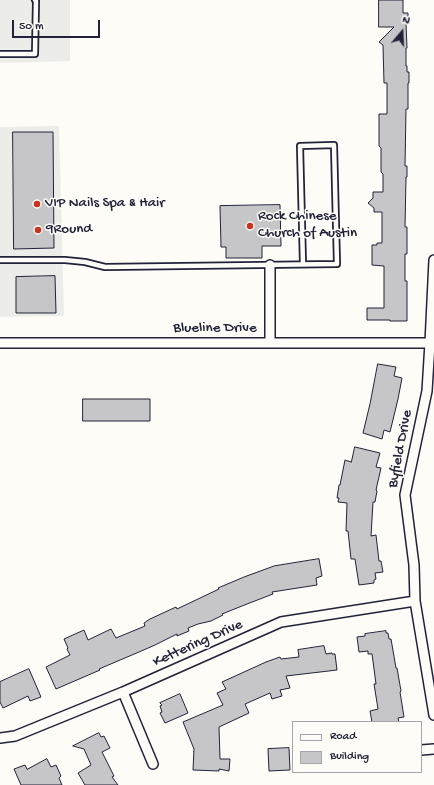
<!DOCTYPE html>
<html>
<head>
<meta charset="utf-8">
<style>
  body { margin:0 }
  #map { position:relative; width:434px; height:785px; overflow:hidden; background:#fdfcf7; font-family:"Gochi Hand",sans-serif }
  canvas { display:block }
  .legend { position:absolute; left:292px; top:721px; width:130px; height:52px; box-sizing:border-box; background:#fdfcf7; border:1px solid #a5a5ac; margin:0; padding:5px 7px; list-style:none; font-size:12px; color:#22223b }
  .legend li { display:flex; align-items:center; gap:8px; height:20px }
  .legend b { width:20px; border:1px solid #a5a5ac }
  .north { position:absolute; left:382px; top:12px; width:40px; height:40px; -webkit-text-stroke:3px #fdfcf7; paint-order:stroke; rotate:19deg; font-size:11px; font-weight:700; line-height:16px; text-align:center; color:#22223b }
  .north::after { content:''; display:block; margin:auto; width:14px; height:18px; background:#22223b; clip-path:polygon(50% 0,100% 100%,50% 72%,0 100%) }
  .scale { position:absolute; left:12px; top:20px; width:88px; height:18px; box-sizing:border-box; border:2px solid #22223b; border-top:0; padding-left:5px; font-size:12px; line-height:14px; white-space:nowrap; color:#22223b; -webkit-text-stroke:3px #fdfcf7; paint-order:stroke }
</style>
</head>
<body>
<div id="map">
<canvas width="434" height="785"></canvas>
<ul class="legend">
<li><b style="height:5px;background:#fdfcf7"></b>Road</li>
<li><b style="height:11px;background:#c6c6c8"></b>Building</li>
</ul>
<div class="north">N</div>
<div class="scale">50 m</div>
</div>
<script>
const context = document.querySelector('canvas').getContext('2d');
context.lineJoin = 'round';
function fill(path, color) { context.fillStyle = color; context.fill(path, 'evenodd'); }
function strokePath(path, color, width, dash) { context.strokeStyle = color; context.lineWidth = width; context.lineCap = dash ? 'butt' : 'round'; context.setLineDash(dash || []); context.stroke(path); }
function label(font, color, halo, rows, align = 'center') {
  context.font = font + ' "Gochi Hand",sans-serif'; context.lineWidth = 3; context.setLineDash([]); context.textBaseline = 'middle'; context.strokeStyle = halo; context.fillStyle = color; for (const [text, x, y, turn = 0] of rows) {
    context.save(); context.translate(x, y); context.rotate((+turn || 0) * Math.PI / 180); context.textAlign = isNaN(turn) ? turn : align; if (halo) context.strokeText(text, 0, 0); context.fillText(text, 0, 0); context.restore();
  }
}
fill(new Path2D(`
  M0,0H70V61L0,63Z
  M59,126L64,316L0,317V127Z`), '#ecece9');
const building = new Path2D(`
  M379,0H403V13H408V23H406L407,48H406V66H407V72H409V83H408V109H406L405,166H407V177H406L405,227H407V254H405V281H407V321H390V320H367V308H384V266L372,265V245H377V243H382V212H374V208L368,203L373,198V192H383V174L381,172V148L379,146V114H387V83H384L383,45L379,42L394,27H379Z
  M13,132H53L54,248L14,249Z
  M280,205L281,246H262V258H226V247H221L220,206Z
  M55,276L56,313H16V277Z
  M378,364L396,367L394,376L402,378L398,399L390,432L384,430L382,439L363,433L370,404Z
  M83,399H150V421H83Z
  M355,447L380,453L376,467L381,468L376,490L377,491L375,502H373L371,536L376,535L379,561H381L383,572L375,573L376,579L374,580V583L359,585L355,559H351L348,531H346L347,503L338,502L339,498H337L339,485H340L345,460L351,462Z
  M319,559L322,576L316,578L317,585L272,592L273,594L247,604L222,614L223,615L211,621L198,624L188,628L189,631L177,636V634L155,645L139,652L99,669L100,670L56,689L46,667L70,655L67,649L68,648L64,639L84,630L88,640L111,629L116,638L145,626L144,623L150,619L176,607L177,609L219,589L218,588L244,577L274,566Z
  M386,631V633H388L389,639H391L396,668H397L401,691L400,692L404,717L398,718L399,722H372L370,711L378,709L374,684H376L372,654H368V651L359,652L357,637L365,636V634Z
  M324,646L326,654L332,653V654H335L337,670L286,676L290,688L280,690L282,696L272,699L270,693L245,704L249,713L219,727L220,759H230L229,771L219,769V771L193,770L194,749L183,722L223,705L217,693L226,689L222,682L266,662L280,657L281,659L299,657L298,650Z
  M29,669L41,697L30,701L28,696L3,708L0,702V682Z
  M180,694L188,713L165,723L160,713L162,712L160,706L162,705L160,703Z
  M99,733L101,737L104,736L110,748L102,752L114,776L112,777L118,785H85L78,773L91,765L84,749L73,746Z
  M289,748L290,770L269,771L268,749Z
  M47,759L51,767L56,765L61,776L59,778L62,785H21L14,769L25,765L27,769Z`);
fill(building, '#c6c6c8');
strokePath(building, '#22223b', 1);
const service = new Path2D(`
  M0,54H35L36,1L35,0
  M0,260H65L85,262L105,267L337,264L334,145L300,146L303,264`);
const minor = new Path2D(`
  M434,260L430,343L427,391L405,495L414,565L415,601L434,715
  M270,265V343
  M0,343H430
  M123,692L153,764
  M0,738L15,736L123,692L281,622L415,601
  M421,750L434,749`);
strokePath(service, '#22223b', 8);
strokePath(minor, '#22223b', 12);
strokePath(service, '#fdfcf7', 4.5);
strokePath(minor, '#fdfcf7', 9);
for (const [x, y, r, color] of [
  [37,204,4,"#c8321e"],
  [250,226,4,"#c8321e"],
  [38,230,4,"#c8321e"]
]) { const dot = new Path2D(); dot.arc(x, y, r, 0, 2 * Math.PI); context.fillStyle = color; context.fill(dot); strokePath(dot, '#fdfcf7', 1.5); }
label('15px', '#22223b', '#fdfcf7', [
  ["VIP Nails Spa & Hair",45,204],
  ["Rock Chinese",258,217],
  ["Church of Austin",258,234],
  ["9Round",46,230]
], 'left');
label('15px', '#22223b', '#fdfcf7', [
  ["Blueline Drive",215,329],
  ["Byfield Drive",401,449,-79],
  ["Kettering Drive",198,644,-24]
]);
</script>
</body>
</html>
